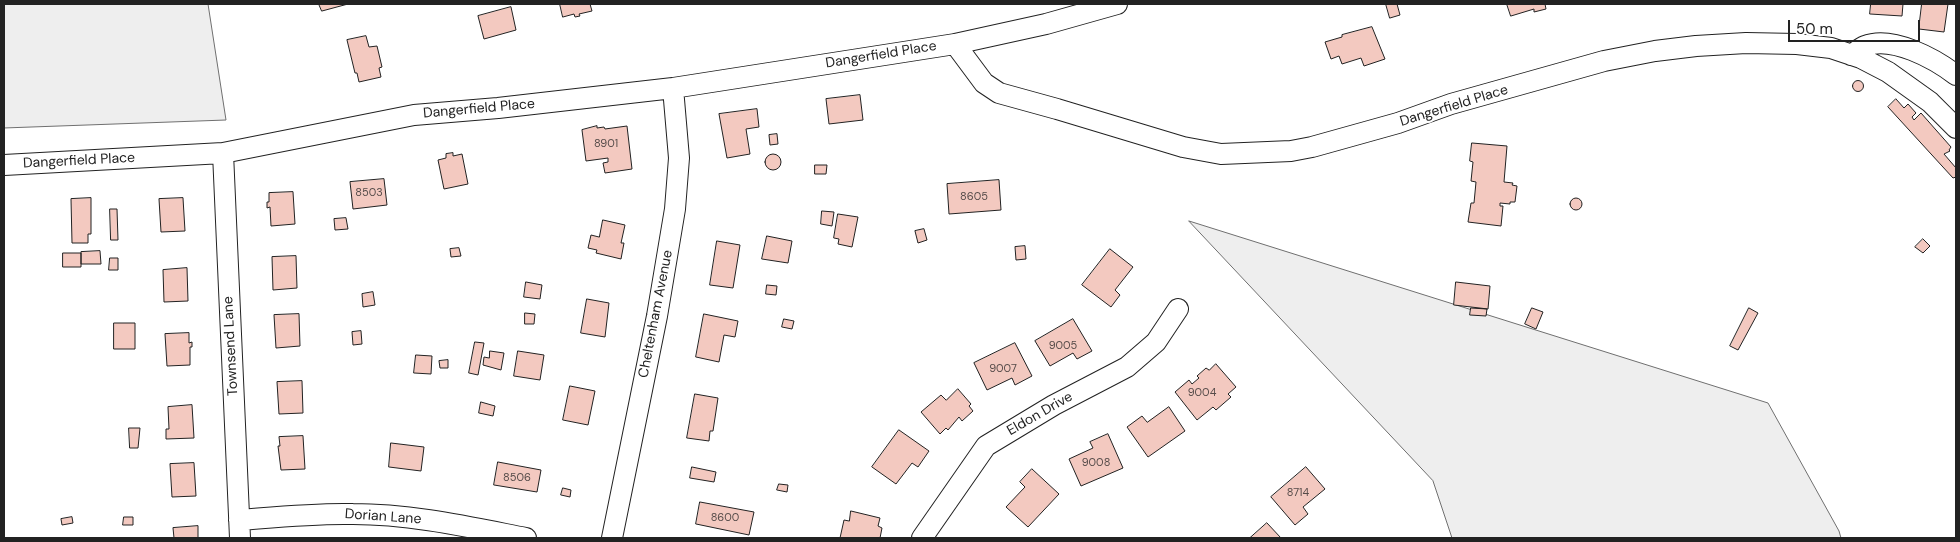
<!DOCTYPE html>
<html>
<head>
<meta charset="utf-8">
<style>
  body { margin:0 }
  #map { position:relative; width:1960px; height:542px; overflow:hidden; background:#fff; font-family:"DM Sans",sans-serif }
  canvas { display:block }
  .frame { position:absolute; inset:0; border:5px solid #222; pointer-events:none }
  .scale { position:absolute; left:1788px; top:20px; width:132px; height:22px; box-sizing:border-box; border:2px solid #222; border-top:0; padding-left:6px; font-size:15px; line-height:18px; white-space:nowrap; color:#222; -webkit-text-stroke:4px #fff; paint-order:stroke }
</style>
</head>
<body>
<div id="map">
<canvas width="1960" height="542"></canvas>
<div class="frame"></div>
<div class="scale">50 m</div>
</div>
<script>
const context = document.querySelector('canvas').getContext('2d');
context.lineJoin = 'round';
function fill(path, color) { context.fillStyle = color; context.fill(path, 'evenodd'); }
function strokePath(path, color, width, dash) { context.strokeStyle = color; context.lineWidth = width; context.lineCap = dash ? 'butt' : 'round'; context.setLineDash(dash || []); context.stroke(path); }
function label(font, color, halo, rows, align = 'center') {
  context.font = font + ' "DM Sans",sans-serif'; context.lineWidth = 4; context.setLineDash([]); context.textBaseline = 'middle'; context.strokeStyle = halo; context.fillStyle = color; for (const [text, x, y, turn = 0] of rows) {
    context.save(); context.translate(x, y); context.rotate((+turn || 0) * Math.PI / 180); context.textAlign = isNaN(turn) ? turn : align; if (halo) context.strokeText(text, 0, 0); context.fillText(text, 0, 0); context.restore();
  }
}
const green = new Path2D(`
  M4,4H208L226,120L4,128Z
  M1189,221L1768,403L1839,531L1841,538H1452L1433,481Z`);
fill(green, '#eee');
strokePath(green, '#6f6f6f', 1);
const building = new Path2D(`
  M319,4H348L322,11Z
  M560,4H590L592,11L579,14L580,16L575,17L574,14L563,17Z
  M1386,4H1397L1400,15L1390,18Z
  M1507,4H1545L1546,9L1534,12V9L1511,16Z
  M1871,4H1903L1902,16L1870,14Z
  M1922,4H1948L1944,32L1919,29Z
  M511,7L516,30L484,39L478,16Z
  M1372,27L1385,59L1364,66L1361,58L1342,64L1339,56L1331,59L1325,42L1342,37V35Z
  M366,36L369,47L377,46L382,67L379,68L381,77L359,82L357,73H355L347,40Z
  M1852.5 86a5.5 5.5 0 1 1 11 0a5.5 5.5 0 1 1-11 0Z
  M860,95L863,120L829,124L826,99Z
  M1896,99L1904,108L1908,104L1916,113L1912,117L1914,120L1921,113L1951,147L1949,150L1950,151L1944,154L1956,168V177L1953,178L1888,107Z
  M757,109L759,127L746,129L750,154L727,158L719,114Z
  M597,126V128L604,127L605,129L627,126L632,169L605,173L603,163L608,162V158L586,161L582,130Z
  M777,134L778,144L770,145L769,135Z
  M1472,143L1507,146L1504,182L1513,183L1512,185L1517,186L1515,202H1510V204L1500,203V206H1503L1501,226L1468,222L1471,203H1474L1476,182L1471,181L1473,162L1470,161Z
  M453,153V156L462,154L468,184L444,189L438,160L446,158V154Z
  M765 162a8 8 0 1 1 16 0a8 8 0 1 1-16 0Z
  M815,165H827L826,174H815Z
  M384,179L387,205L353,209L350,182Z
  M999,180L1001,210L949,214L947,184Z
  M293,192L295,224L271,226L270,207L267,208V202H269V193Z
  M1570 204a6 6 0 1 1 12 0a6 6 0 1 1-12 0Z
  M91,198V234H88V243H72L71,199Z
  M183,198L185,231L161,232L159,199Z
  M110,209H117L118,240H111Z
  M822,211L834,212L832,226L821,224Z
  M838,214L858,217L852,247L838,244L839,239L834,238Z
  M346,218L348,229L335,230L334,219Z
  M603,220L625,225L621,243H624L621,259L596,253L597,250L588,248L591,235L599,237Z
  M924,229L927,240L918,243L915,231Z
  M767,236L792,241L788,263L762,259Z
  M1923,239L1930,246L1923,253L1915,247Z
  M717,241L740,245L733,288L710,285Z
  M1025,246L1026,259L1016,260L1015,247Z
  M459,248L461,256L451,257L450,249Z
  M1110,249L1133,267L1115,290L1120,295L1111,307L1082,285Z
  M100,251L101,264H81V252Z
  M63,253H81V267H63Z
  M296,256L297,288L273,290L272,257Z
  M110,258H118V270H109Z
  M187,268L188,301L164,302L163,270Z
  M526,282L542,285L540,299L524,297Z
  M1456,282L1490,286L1488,309L1454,305Z
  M767,285L777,286L776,295L766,294Z
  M373,292L375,305L363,307L362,294Z
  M587,299L609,303L605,337L581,333Z
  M1471,308L1487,309L1486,316L1470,315Z
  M1532,308L1543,312L1536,329L1525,324Z
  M1749,308L1758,313L1738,350L1730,346Z
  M525,313L535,314L534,324H525Z
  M299,314L300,346L276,348L274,315Z
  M704,314L738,321L735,337L724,335L719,362L696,357Z
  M784,319L794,321L792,329L782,327Z
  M1073,319L1092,351L1077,359L1073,353L1050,366L1035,341Z
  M114,323H135V349H114Z
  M361,331L362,344L353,345L352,332Z
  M189,333V343L192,342V347H190V365L167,366L165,334Z
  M475,342L484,343L478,375L469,373Z
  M1015,343L1032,376L1015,385L1012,378L987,390L974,363Z
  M490,351L504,353L501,370L483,365L484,357L489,358Z
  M518,351L544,355L540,380L514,376Z
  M416,355L432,356L431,374L414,373Z
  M448,360V368H440L439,361Z
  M1216,364L1236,387L1228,394L1231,397L1216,410L1213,407L1197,420L1175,392L1189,380L1192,384L1199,378L1197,376L1206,368L1209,370Z
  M302,381L303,413L279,414L277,382Z
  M570,386L595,391L588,425L563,420Z
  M958,389L971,404L969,406L973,411L962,421L959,417L948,430L946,428L940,434L921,412L941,395L946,400Z
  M695,394L718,398L713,431H710L709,441L687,438Z
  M481,402L495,406L493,416L479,413Z
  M192,405L194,438L166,439V429H169L168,407Z
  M1169,407L1185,431L1148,457L1127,427L1142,416L1147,422Z
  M129,428H140L138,448H130Z
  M899,430L929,451L918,467L912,463L896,484L872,467Z
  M1108,434L1123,468L1081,486L1069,459L1093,448L1090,442Z
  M303,436L305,469L281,470L278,446H280L279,437Z
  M391,443L424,447L421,471L389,467Z
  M498,462L541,470L537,492L494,485Z
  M194,463L196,496L172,497L170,464Z
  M692,467L716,472L714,482L690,478Z
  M1306,467L1325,489L1303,507L1308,514L1295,525L1271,497Z
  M1032,469L1059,494L1028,527L1006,507L1025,487L1020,482Z
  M779,484L788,485L787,492L777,490Z
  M563,488L571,490L570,497L561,495Z
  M700,502L754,512L749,535L696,524Z
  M851,511L880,518L878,526L882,528L880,538H840L844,520L849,521Z
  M72,517L73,523L62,525L61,519Z
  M124,517H133V525H123Z
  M1267,523L1281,538H1250Z
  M198,526V538H174L173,528Z`);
fill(building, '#f3c9c0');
strokePath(building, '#222', 1);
const minor = new Path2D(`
  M955,44L1046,24L1117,4
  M1851,55C1856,52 1860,48 1865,46C1892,35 1935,59 1956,75
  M223,153L240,538
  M4,165L223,153L414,115L498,108L673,88L955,44L984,83L999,93L1057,109L1183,147L1221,154L1291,151L1312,147L1398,123L1451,104L1604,61L1655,51L1696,46L1746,43L1797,44L1831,48L1861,58L1888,72L1930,102L1956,128
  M239,520C277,517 315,513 353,514C411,514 469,527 526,538
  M612,538L657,316L675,209L679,158L673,88
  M922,538L986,446L1054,405L1127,367L1156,342L1178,309`);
strokePath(minor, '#222', 22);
strokePath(minor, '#fff', 20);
label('11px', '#564c4a', null, [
  ["8901",606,144],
  ["8503",369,193],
  ["8605",974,197],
  ["9005",1063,346],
  ["9007",1003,369],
  ["9004",1202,393],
  ["9008",1096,463],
  ["8506",517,478],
  ["8714",1298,493],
  ["8600",725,518]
]);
label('14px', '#222', '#fff', [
  ["Dangerfield Place",881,55,-9],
  ["Dangerfield Place",1454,106,-17],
  ["Dangerfield Place",479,109,-5],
  ["Dangerfield Place",79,161,-3],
  ["Cheltenham Avenue",656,314,-79],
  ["Townsend Lane",231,346,-93],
  ["Eldon Drive",1040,414,-30],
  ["Dorian Lane",383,517,4]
]);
</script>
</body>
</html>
